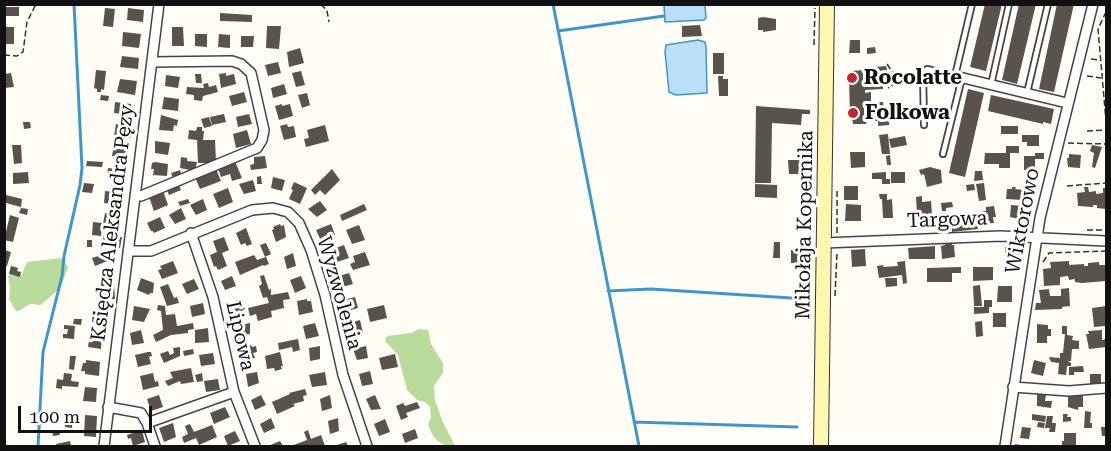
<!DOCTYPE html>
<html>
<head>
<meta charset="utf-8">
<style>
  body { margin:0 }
  #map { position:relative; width:1111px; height:451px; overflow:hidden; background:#fffdf5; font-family:"Roboto Serif",serif }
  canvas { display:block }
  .frame { position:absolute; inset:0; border:6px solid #111; pointer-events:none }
  .scale { position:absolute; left:18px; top:406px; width:134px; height:27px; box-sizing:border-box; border:3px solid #111; border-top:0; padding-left:8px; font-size:18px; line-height:21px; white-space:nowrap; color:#111; -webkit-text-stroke:4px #fff; paint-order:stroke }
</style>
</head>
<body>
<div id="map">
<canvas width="1111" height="451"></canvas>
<div class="frame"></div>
<div class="scale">100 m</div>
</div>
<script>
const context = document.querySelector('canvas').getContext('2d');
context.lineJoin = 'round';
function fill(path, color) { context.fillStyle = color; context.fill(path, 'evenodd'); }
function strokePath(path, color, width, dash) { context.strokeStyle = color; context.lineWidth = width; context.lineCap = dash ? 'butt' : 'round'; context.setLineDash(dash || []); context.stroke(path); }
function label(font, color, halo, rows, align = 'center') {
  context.font = font + ' "Roboto Serif",serif'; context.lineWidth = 6; context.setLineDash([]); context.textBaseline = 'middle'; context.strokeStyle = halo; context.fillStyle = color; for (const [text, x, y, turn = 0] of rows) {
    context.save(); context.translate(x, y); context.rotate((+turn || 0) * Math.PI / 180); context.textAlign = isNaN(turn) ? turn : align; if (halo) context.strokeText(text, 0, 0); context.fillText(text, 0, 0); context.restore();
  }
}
fill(new Path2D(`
  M62,258L68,267L61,287L41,305L30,304L19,311H16L9,299L10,287L8,276L10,275L21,276L27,262Z
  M419,329L428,330L431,344L443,363V373L434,386L435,400L442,420L455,446C440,447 432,438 428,424L431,418L430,407L425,402L417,400L407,390L398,355L385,341L387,336L411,333Z`), '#b9dc9c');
const water = new Path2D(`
  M664,5H705L706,18L704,20L665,22Z
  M698,40L705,42L706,47L707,93L676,95L669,92L665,52L666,45Z`);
fill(water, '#b9e0f7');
strokePath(water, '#3f96cf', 1.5);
strokePath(new Path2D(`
  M553,4L639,446
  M558,31L664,16
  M608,291L651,289L807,299
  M634,422L797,427
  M38,446L43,352L62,276L64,256L80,185L82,168L74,4`), '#3f96cf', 3);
fill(new Path2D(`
  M985,4H1002L986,71L970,67Z
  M1019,4H1036L1017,84L1002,80Z
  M1057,4H1074L1054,92L1039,89Z
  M6,7H19V16H6Z
  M105,8L115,9L113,27L103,26Z
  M128,8L144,10L143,22L127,20Z
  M220,13L252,15V22L220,21Z
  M763,17L776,19V30L763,32V30H758V18Z
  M700,25L702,36L682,37V26Z
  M267,26H281L279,49L266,48Z
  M4,27H14V44H4Z
  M172,27H183L184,46H172Z
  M123,32L141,34L139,48L122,46Z
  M195,34H207V47L195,46Z
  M219,34L230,35V48L218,47Z
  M241,36H254L253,47H241Z
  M850,40H860V53H849Z
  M875,47L876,53L867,54V48Z
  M300,48L304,63L289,67L287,52Z
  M713,53H724V74H713Z
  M122,56L139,58L138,69L120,67Z
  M278,62L281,73L268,76L265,65Z
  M886,66L889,77H883V89L865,90V93L871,92V101H865L866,103L883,102L885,115H890L889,125L878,126V121H875V118H868L866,124H853L852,118H850L849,77H851V71L864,70L866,75H873V72H876L875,67Z
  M96,70L106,71L104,90L101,89V92H97V89L94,88Z
  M301,71L305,85L296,87L292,73Z
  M11,73L14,87L4,88V74Z
  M226,73V76L234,74L236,84L221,88L219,74Z
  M195,74H201L202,83H196Z
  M166,75L180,77L178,88L165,86Z
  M718,76H723V79H728V96H719Z
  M120,79L137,81L135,95L117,92Z
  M208,83L209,87L216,85L218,92L203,96L202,101L194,100V95L186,94L187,87L204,88L203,84Z
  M284,84L287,94L273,98L271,88Z
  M968,89L984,93L965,177L949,173Z
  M244,92L247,102L232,106L229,96Z
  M307,93L310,105L302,108L298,95Z
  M101,95L109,96L108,101L100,100Z
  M991,95L1054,109L1051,124L1043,122V124L988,111Z
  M164,97L179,99L178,111L162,109Z
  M115,102L131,104L132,115L114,113Z
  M282,104V106L290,104L293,116L279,120L275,106Z
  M756,106L810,110V114H802L801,125L772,123L771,183H755Z
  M224,114L226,122L212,125L210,117Z
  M249,114L252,124L238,127L236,117Z
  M161,115L178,120L177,126L174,125L173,131L159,130Z
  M209,117L212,126L204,128L201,119Z
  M23,122H30L31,128L24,129Z
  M116,124L132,126L131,138L114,136Z
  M287,124L288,127L294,126L296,137L284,140L280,126Z
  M325,125L329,141L306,147L304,139L309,138L307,130Z
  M1001,126H1018V134H1001Z
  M197,127H202V131H204L203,140H215L216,162L206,165V163H198L197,140L188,139L189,130L196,131Z
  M247,130L251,144L236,148L233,134Z
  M888,134L890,154H882L879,135Z
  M1022,135H1039V146H1027V142H1022Z
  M905,136L907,145L891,148L889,139Z
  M155,141L170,143L168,155L155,153Z
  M12,145H21L22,163L14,164Z
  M114,145L128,147L127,158L112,156Z
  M1092,145L1102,147L1095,168L1092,167L1094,153L1090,151Z
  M1006,146H1019V153H1010V168H999V164H984L985,153H1006Z
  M850,152H865V167L851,168Z
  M1035,153H1044V159H1035V170H1024V156H1035Z
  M1069,154L1081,155L1080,168L1068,167L1067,158H1069Z
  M890,155L891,165H887L886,156Z
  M265,156L267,168L251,170L250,165L254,164V157Z
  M181,157L187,158V161L197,162L195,171L180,168Z
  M788,160H804V174H789Z
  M87,161L103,162L102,167L86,166Z
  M235,161L242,178L232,181L230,174L221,177L218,168Z
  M155,162L168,164L167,176L153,175L154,169H151L152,163Z
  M930,167L941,170L942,183L927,187L924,174L921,175L919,170Z
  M108,168L124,170L123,175L125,176L124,181H121L120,183H115L116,180L107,179Z
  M216,169L221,181L200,189L195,177Z
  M332,169L340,180L325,195L320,190L315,195L311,190Z
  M180,170L181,174L173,178L171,173Z
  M975,171H982L983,180L974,181Z
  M28,172L29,183L13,184V173Z
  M886,172V179H890V184H882V179H872V173Z
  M891,172H905V183H891Z
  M261,176L262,184H257V177Z
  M273,177L285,180L282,191L271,188Z
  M253,180L256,191L244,194L239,184Z
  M294,182L307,188L300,204L289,199L293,190L291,189Z
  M84,183L94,184L92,193L82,192Z
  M984,183L986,200L979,201L976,184Z
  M755,184L777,185V198L755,197Z
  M974,184L975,190L967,191L966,185Z
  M179,185L181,190L169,195L167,190Z
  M844,186H858V200H844Z
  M1012,187H1016L1015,189L1023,190L1022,200L1006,199L1007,189H1012Z
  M1084,187H1088L1089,192L1096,191V194L1103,193V188H1106V209L1097,208V205H1093V207L1078,206L1077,193L1085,192Z
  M228,188L233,202L219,208L213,194Z
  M105,191L123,193L121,205L104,203Z
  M163,191L168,205L154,211L149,197Z
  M879,194H887V200L892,199L893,218H883L882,199H880Z
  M6,195L22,199L21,207L6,203Z
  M922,196V202L931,201L932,214L928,215V218L921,219V215H917L916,197Z
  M188,199L190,203L180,206L178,202Z
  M203,199L207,210L196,215L190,205Z
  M320,201L327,210L317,217L308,209Z
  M952,202L953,207L946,208V211H942L941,203Z
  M364,204L367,210L342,221L340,215Z
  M846,204L861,205V221H845Z
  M1011,205L1024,206L1023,220L1010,217Z
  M994,206L996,217H993L994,223L985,224L982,211H986V207Z
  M21,208L28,209L27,215L19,213Z
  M181,208L186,219L175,224L169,215Z
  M105,213L121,216L119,227L103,224Z
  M10,215L19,218L13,242L4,240Z
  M976,215L978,229L952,232L951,218Z
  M160,217L165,228L154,233L153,231H151L147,223Z
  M93,222L102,223L101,236L92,235Z
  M280,224L281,226L284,225L286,237L276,242L272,230L274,229L273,227Z
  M331,224L335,235L321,241L316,230Z
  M359,225L365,240L352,244L346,230Z
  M246,228L252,244L247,246L245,243L241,245L236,233Z
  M104,234L122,237L120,248L109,246L110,242L103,241Z
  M224,237L229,250L222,253L227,266L218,270L216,266L214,267L210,255L217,252L213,241Z
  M87,240H92V247H87Z
  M774,242H780V258H773Z
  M266,243L271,254L265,257L260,245Z
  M945,243H952V245H954L955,257L942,259L941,246L945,245Z
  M344,245L349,258L334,263L330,250Z
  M935,246V259H909L908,248Z
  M1005,247H1020L1019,259H1005Z
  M865,249L866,266L852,267L851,250Z
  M4,250L11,252L7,266L4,265Z
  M791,250H803V263H791Z
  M112,252L113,256L109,257L110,260L95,266L92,258Z
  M365,252L370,265L353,270L350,264L355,262L353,256Z
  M293,253L296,266L287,269L284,257Z
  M254,255L257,260L266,257L269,264L264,266L263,265L240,275L235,262Z
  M173,261L178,273L162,279L158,270L162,269L160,266Z
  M905,261L907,283L903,284L902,275L879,278L877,266L883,265V267L898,266L897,262Z
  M1069,261V265L1084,264V266H1088V263L1099,262V265H1105L1106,281L1082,283L1075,282V279L1069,280L1068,276L1060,277V285L1044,286L1043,269L1051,268L1050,262Z
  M11,266L18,268L17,271L21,272L20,277L9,274Z
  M961,267V273H952V282H927V268Z
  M973,267H993V280L973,281Z
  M349,273L353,284L342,287L339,276Z
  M264,275L269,290L271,289V295L288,292L290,299L283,300L284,308L271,311L272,317L258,321L256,314L250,316L248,308L269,303L267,297L263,298L259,286L262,284L260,276Z
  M232,276L236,286L225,290L221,281Z
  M301,276L306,288L295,293L290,280Z
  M141,278L154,283L153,293H150L149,295L137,290Z
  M885,278H897V286L886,287Z
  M104,279H112V283H114L115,299L100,300V292H105Z
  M194,279L199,289L187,294L182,284Z
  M168,284L174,298L177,297L179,303L167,306L160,287Z
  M980,285L982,306H974L973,286Z
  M998,286H1012V302H997Z
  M1069,288L1070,306L1062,307V309L1035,310L1036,303H1041L1039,290L1049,289L1050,296H1061V289Z
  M355,297L358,308L347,311L344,300Z
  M307,299V301H311L313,312L299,315L297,301Z
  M241,300L245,309L233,315L229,304Z
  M984,300H992V307H989V313L974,314V307H984Z
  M203,303L205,314L192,317L190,306Z
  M158,305L165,306L166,315L175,314L177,326L193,323L194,329L188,330V333L171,335L156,342L153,335L163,330L161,311L157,310Z
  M384,305L387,318L370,322L367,309Z
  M134,306L150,309L144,322L132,320Z
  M1106,306L1105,326L1094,327L1092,308Z
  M93,309L105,310L104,324L92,322Z
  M993,313H1006V327H993Z
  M74,319H82L81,325L73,324Z
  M360,320L363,333L352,336L351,331L348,332L346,324Z
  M982,321L983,336L976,337L975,322Z
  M250,323V334L245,335V338L239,339L237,326Z
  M315,323L319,336L306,339L303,326Z
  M1037,324L1048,325V329H1051V336H1047V343H1037Z
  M64,325L75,326L74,339L63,338V334H67L68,329H64Z
  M1062,326H1067V335L1073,336L1072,340L1079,341V349H1072L1071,361H1068L1071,363V366H1067L1066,375L1058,374L1059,363L1051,362L1049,357L1060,358V353H1063L1065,334H1062Z
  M208,328L209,342L195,343V330Z
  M141,330L144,343L132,345L130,333Z
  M1102,330V340L1106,339V347L1089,349L1086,334H1089L1088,331Z
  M90,334L102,336L101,349L88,347Z
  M298,339L300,350L293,352L292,347L279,350L278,343Z
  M251,345L252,347L256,346L257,352L253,353L255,358L241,361L239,348Z
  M320,346V359L310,361L309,348Z
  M366,346L368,358L357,360L353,349Z
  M180,347V356L164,363L160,354L168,351L170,355L174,353L173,348Z
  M193,349L194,354L184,356L183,351Z
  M148,352H151L152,356L149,357L151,364L138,367L135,355Z
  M280,352L283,366H281L282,369L275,371L274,368L267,369L265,356Z
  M213,353L215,364L201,366L199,355Z
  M395,354L398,367L382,370L379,358Z
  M70,356H76L74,370L69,369Z
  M86,360L100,362L99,376L85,374V371H81L83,363H86Z
  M1034,360L1046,363L1043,376L1031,373Z
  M1083,366L1084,372H1074V375H1069V367Z
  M191,368L194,382L181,384L180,381L168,386L165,381L173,378L170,372Z
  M370,371L373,384L362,386L359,374Z
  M257,372L259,383L248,387L246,374Z
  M325,372L327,385L312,387L309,375Z
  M64,373L72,374L71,381L79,382L78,387L62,386V389L56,388L57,379L63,380Z
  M153,373L155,382L158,381L159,386L143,390L140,376Z
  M202,373L203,381L197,382L195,375Z
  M1090,374H1101V384H1090Z
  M218,379L220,390L206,392L204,381Z
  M85,387L97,388L96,402L83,401Z
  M305,389L307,395L303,396L304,401L293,404L295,406L277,414L272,402L290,394L289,393Z
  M1037,393L1046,395L1045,401H1052L1051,408L1037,406Z
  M159,395L163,407L151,411L147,399Z
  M261,395L266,405L255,410L251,400Z
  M330,395L332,408L322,411L320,399Z
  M375,395L381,409L371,410L366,399Z
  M1068,396H1083V407H1078V410L1068,407Z
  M417,402L420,408L406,413L408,417L401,420L396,406L403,403L405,406Z
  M225,407L230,417L214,424L210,413Z
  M1085,411L1091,412L1090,423H1092V428H1084Z
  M73,414L72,428L65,427V416Z
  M1032,414L1046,416L1045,422L1032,420Z
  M1063,414H1068L1067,417H1071V421L1063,422Z
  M85,415L97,416L96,437L84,436Z
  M1047,416H1053L1052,423H1056L1055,432H1049L1050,428H1045Z
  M271,418L275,428L264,433L260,424Z
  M338,418L339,431L330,434L328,421Z
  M385,419L390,432L379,436L374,424Z
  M1038,422L1045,423L1044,428L1037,427Z
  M173,423L176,437L164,442L159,428Z
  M190,424L194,432L212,425L217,437L199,445L196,438L184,443L182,437L188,434L185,426Z
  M1022,427L1031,428L1029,439L1020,438Z
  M1101,427H1106V436H1102Z
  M415,429L418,438L405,443L402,434Z
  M59,430L60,435L53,436L52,431Z
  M142,430L145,442L133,446L131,438L128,439L127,435Z
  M308,430L311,439L321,435L325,446H291L307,440L304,432Z
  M235,431L240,441L228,446L224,436Z
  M1064,433H1076V446H1062V441H1064Z
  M70,441L71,446H57L56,444Z
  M280,441L283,446H268Z
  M346,442L348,446H337V445Z`), '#5a524d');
const lane = new Path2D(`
  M991,85L1009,4
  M1027,93L1048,4
  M924,125L923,72L927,69L955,76L972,4
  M943,154L962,78`);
const street = new Path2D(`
  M955,76L1067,103
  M135,195L141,196L257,148L262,140L264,130L251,73L241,64L232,61L152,62
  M191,233L213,297L234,392L255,446
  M824,243L1001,236L1106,241
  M128,251H151L252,210L273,208L288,212L299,223L311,250L325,295L343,375L367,446
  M1013,387L1069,391L1106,388
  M108,407L141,413L147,423L155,446
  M147,423L234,392
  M104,446L159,4
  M1005,446L1040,218L1093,4`);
const secondary = new Path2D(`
  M821,446L827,4`);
strokePath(lane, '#444', 8);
strokePath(street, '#444', 12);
strokePath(secondary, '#333', 16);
strokePath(new Path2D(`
  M321,4L327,11L329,22
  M1106,12L1098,29L1106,121
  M814,45L815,8
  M4,55L17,56L23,52L27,22L36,4
  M1091,59L1099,60
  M887,64L893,73L892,86L888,88
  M1087,76L1101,78
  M1087,131L1106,130
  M1068,143L1106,144
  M1067,186L1106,183
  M1087,230H1106
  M837,233V190
  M1043,262L1049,253L1106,251
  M835,296L837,253
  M1015,445L1024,446`), '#333', 1.5, [6, 3]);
strokePath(lane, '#fff', 4.5);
strokePath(street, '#fff', 9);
strokePath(secondary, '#fff6b0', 14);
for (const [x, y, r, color] of [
  [852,78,6,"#c4262e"],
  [853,113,6,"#c4262e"]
]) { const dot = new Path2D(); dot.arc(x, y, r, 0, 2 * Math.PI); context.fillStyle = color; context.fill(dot); strokePath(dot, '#fff', 2); }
label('bold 20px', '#111', '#fff', [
  ["Rocolatte",864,78],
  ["Folkowa",865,113]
], 'left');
label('20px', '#111', '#fff', [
  ["Targowa",947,220,-2],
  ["Wiktorowo",1023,221,-79],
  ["Księdza Aleksandra Pęzy",113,223,-83],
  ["Mikołaja Kopernika",805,225,-89],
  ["Wyzwolenia",339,293,74],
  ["Lipowa",240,336,77]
]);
</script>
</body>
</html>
